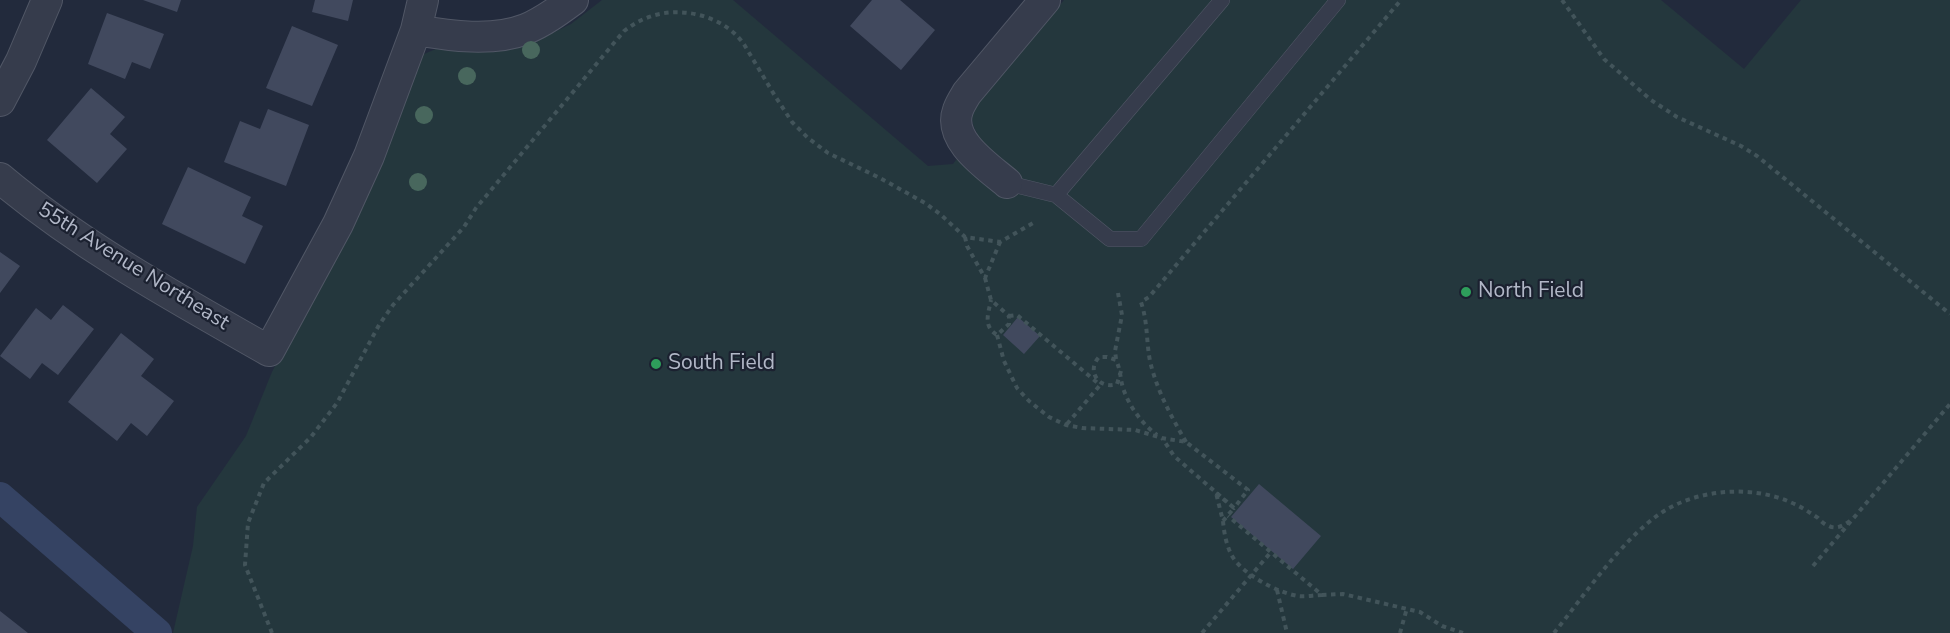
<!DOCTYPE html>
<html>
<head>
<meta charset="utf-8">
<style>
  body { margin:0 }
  canvas { display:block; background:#222a3c }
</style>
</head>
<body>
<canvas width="1950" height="633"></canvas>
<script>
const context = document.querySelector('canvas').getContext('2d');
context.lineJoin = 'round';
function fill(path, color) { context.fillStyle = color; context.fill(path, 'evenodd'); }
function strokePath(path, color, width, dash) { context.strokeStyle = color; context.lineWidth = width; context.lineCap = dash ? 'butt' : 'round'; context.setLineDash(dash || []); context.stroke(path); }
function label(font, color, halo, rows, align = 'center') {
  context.font = font + ' "Nunito Sans",sans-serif'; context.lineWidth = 4.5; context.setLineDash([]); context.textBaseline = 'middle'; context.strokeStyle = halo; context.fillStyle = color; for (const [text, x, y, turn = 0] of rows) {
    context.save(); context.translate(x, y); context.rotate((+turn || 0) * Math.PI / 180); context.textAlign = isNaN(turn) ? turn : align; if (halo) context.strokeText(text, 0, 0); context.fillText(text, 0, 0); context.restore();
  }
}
fill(new Path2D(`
  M602,0H733L928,166L953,164L977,133C970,121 971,114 977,102L1064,0H1661L1744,69L1801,0H1950V633H173L193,546L197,507L246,436L272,372L364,192L422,55L438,48L542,38L571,24Z`), '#24373d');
strokePath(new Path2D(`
  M0,497L157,633`), '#354363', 30);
fill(new Path2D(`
  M143,0H181L177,12Z
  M315,0H353L348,21L312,12Z
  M872,0H900L935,30L901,70L850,26Z
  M107,13L164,34L150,69L132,62L125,79L88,64Z
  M292,26L338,45L312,106L266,88Z
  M91,88L125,117L110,134L127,149L97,183L47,140Z
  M268,109L309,125L286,186L224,162L240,121L260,129Z
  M188,167L251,197L242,216L263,226L245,264L162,224Z
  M0,252L20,266L0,293Z
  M63,305L94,329L58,375L42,363L30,379L0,356L36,308L51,320Z
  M1018,317L1040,336L1024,354L1003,335Z
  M121,333L154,359L141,376L174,401L147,436L131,423L117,441L68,402Z
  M1259,484L1321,536L1293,569L1231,517Z
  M0,611L28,633H0Z`), '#41495e');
const lane = new Path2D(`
  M1007,183L1056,195L1222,0
  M1056,195L1110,239H1141L1338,0`);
const street = new Path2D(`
  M416,30C450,36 493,42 526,29C543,22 558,11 573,0
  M0,101L21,61L47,0
  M0,178C82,247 176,298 269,351L338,224L369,156L416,30L423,0
  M1007,183C987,166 947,140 958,110C960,104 964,98 967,93L1045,0`);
strokePath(lane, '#515766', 16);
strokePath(street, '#515766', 32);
strokePath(new Path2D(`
  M1562,0L1604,59L1651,100L1677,117L1741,146L1757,156L1950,314
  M965,237L967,246L985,278L1000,242
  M985,278L991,300L1009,316V324L997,335C983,326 988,315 991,300
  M1009,316L1017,315L1100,385
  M997,335L1004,361L1017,388L1029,401L1049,417L1066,425L1082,428L1135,430L1162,438L1186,442L1248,490L1234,508L1174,456L1162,438
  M1116,359L1115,351L1122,315L1118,293
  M1121,371L1117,384C1099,390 1086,371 1099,357H1107L1116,360C1121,371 1120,378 1123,388C1129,406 1142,424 1157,435
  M1067,424L1101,384
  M1186,442C1171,416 1157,391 1150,361C1146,340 1148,323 1141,302L1149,297L1401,0
  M1216,493L1234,508L1223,521Z
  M1223,521C1224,532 1226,544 1231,554C1240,573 1278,593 1298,596C1306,597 1314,595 1322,595L1228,516
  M1813,566L1950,404
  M1277,590L1287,633
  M1322,595L1343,594L1420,612L1442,626L1463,633
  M272,633L245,565L248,523L264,483L311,437L337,403L379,325L393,305L464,227L476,208L624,31C632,25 640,20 649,17C681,5 726,16 745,46L775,96L792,122L808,138L828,153L880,178L925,203L940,214L965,237L1000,242L1035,222
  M1202,633L1271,552
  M1400,633L1407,608
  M1554,633C1584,596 1622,539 1661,513C1697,489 1751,485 1790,502C1800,506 1809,512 1818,518C1821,521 1825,525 1829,526C1837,530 1844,525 1850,521`), '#42545a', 4, [4.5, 4.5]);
strokePath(lane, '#363c4c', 15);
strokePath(street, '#363c4c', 30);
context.fillStyle = '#48675d';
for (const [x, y] of [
  [531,50],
  [467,76],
  [424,115],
  [418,182]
]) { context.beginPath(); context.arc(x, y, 9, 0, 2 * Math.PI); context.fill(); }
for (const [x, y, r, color] of [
  [1466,292,6,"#2e9e5b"],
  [656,364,6,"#2e9e5b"]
]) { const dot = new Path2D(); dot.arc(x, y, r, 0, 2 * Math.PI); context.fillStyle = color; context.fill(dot); strokePath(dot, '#1b2130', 2); }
label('21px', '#b1b7c7', '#1b2130', [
  ["55th Avenue Northeast",133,267,32]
]);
label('21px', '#b1b7c7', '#1b2130', [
  ["North Field",1478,292],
  ["South Field",668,364]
], 'left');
</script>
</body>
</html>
